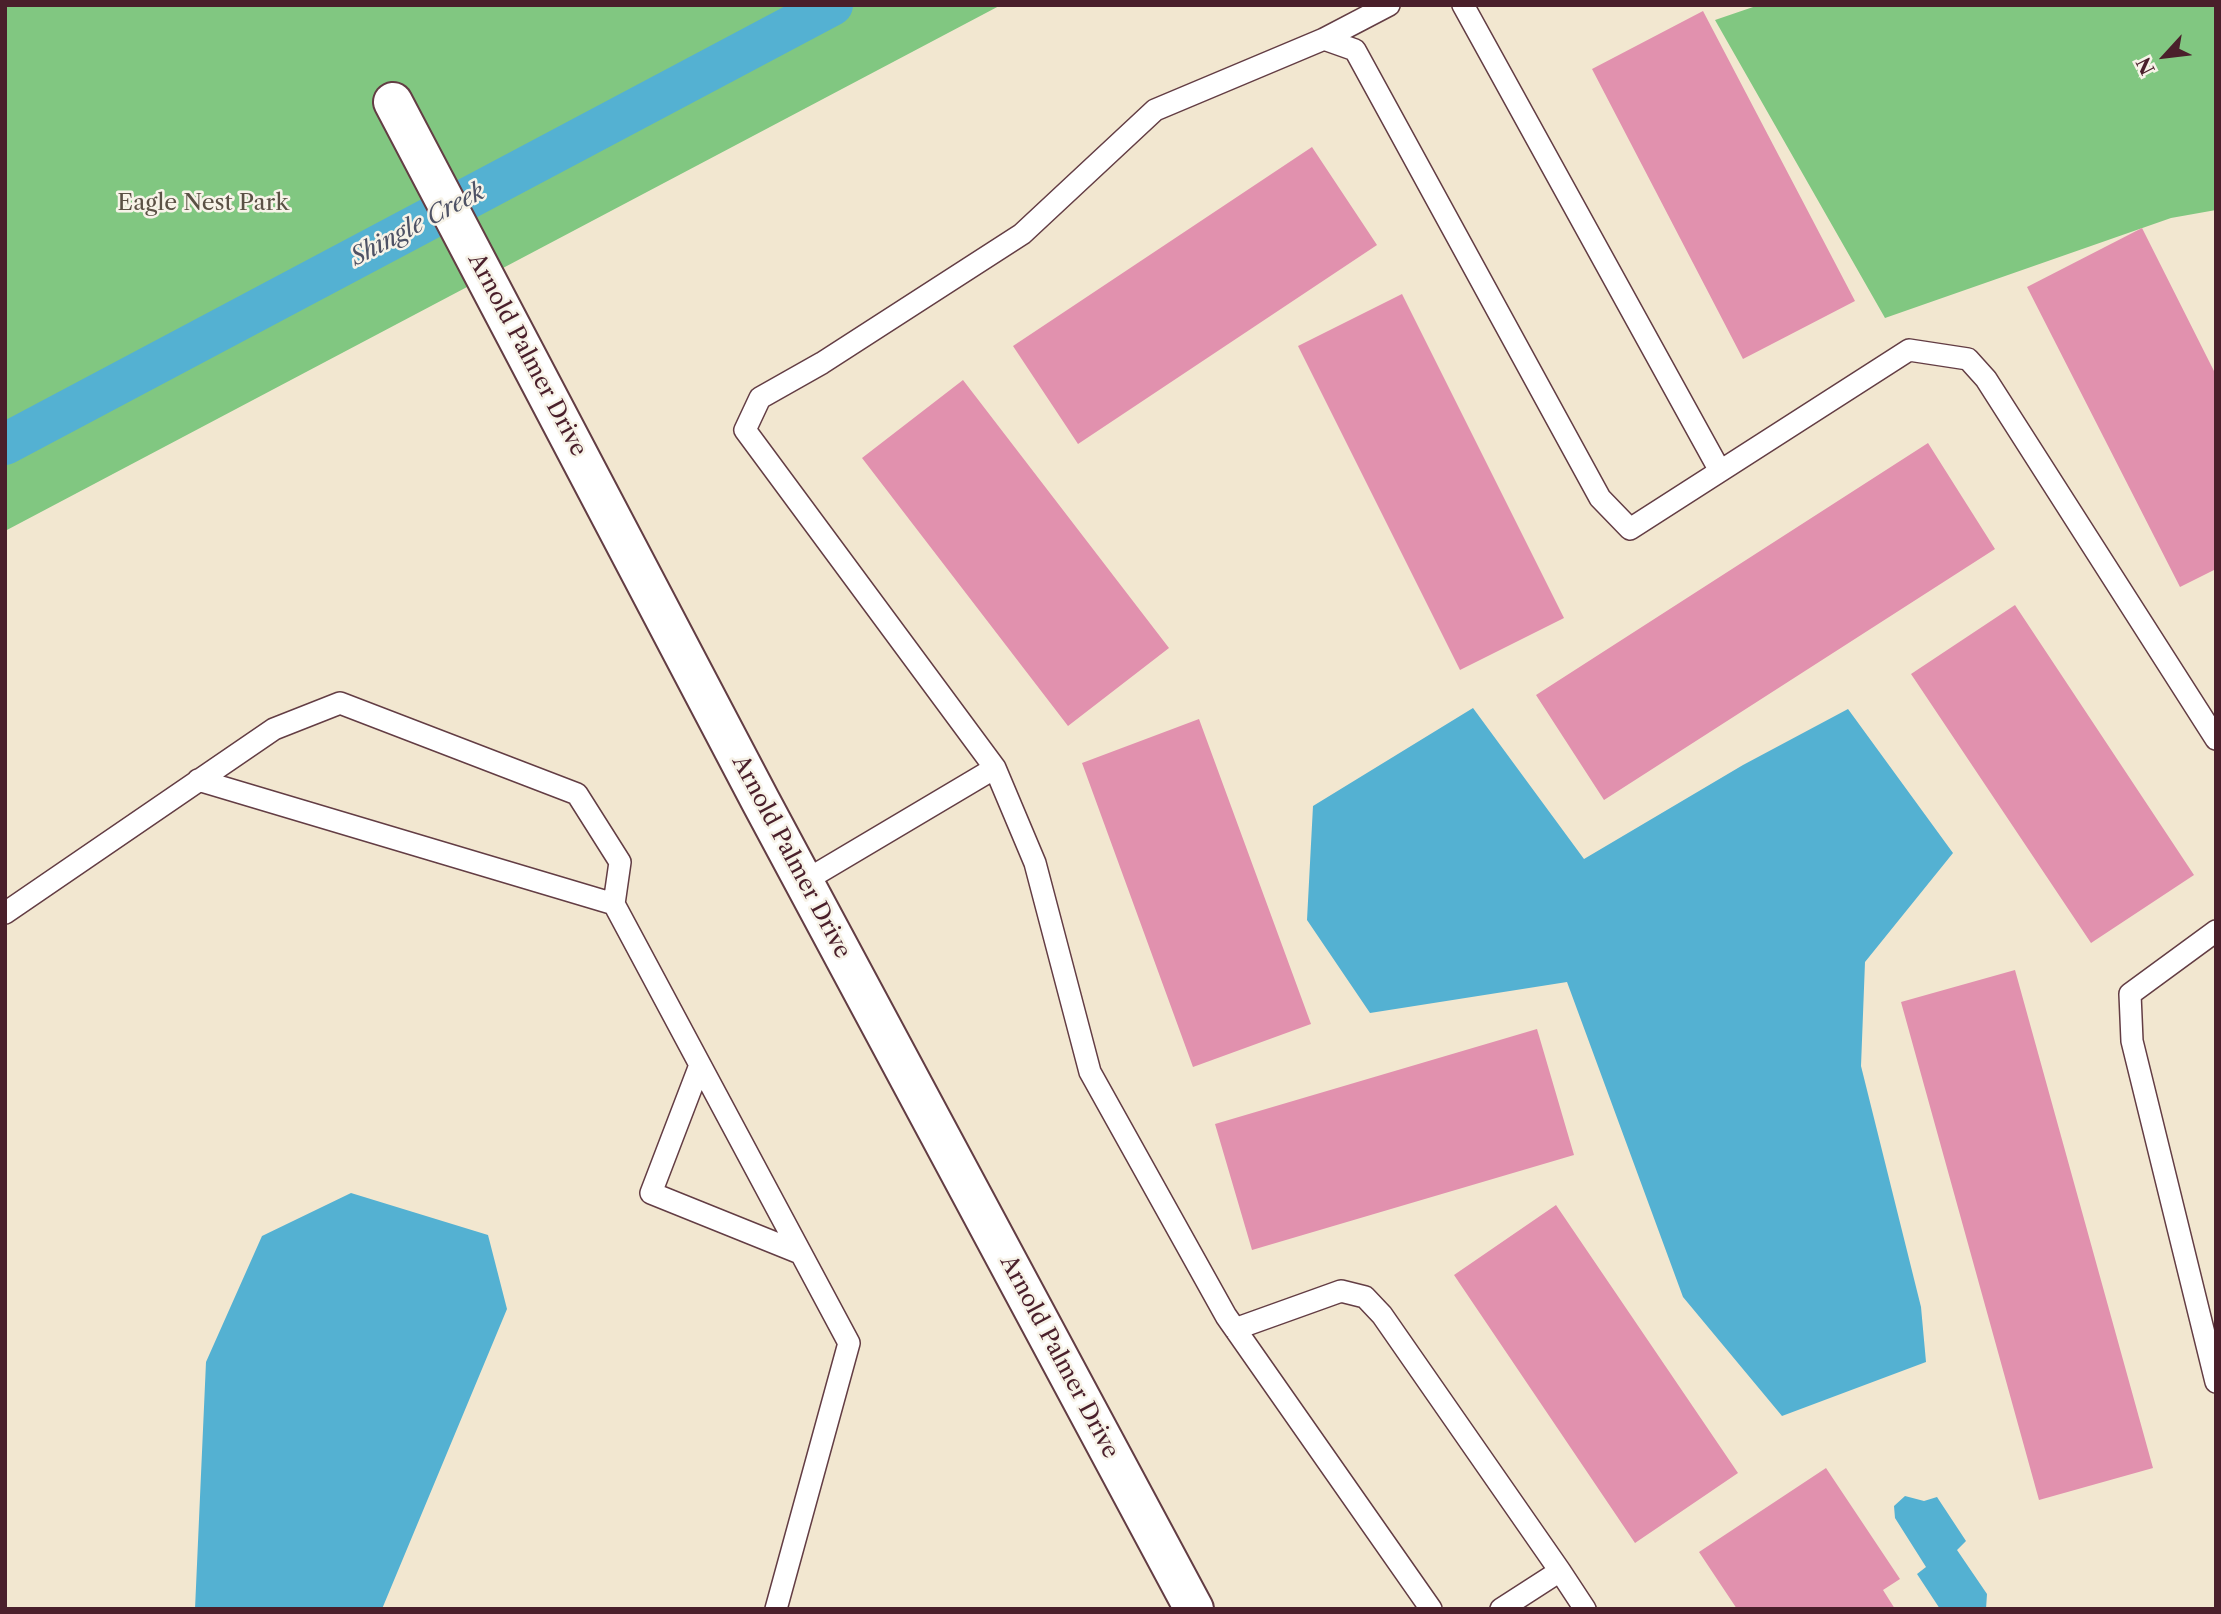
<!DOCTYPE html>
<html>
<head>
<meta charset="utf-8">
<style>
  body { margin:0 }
  #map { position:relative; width:2221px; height:1614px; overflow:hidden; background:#f2e7d0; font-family:"Libre Caslon Text",serif }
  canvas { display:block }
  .frame { position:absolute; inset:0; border:7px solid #4a1f2b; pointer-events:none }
  .north { position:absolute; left:2130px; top:21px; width:70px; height:70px; -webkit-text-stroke:5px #f7f3e8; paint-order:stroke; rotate:243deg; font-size:19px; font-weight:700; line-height:28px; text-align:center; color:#4a1f2b }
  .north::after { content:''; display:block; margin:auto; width:24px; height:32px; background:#4a1f2b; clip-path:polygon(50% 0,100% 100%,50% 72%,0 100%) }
</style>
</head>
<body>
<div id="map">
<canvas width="2221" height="1614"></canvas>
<div class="frame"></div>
<div class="north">N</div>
</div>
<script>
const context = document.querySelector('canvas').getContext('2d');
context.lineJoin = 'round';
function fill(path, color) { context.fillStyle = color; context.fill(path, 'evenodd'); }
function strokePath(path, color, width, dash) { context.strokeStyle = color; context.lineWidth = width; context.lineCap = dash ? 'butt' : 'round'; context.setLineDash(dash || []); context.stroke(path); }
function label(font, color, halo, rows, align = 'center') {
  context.font = font + ' "Libre Caslon Text",serif'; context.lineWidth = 5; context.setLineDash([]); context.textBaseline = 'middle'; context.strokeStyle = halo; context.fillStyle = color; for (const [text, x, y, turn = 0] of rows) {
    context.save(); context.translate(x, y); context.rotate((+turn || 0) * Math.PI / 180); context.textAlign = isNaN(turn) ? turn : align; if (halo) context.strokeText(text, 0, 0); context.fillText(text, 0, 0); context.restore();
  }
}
fill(new Path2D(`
  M5,5H1001L5,531Z
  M1759,5H2216V210L2171,218L1885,318L1715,20Z`), '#81c781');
fill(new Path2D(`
  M1473,708L1584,859L1743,765L1848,709L1953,853L1865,962L1861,1066L1921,1307L1926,1362L1782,1416L1683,1297L1567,982L1370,1013L1307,920L1313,806Z
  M351,1193L488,1235L507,1309L382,1609H195L206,1362L262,1236Z
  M1905,1496L1924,1501L1937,1497L1966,1541L1957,1550L1987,1594L1986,1609H1940L1917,1574L1926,1567L1895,1518L1894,1506Z`), '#54b1d2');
strokePath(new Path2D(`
  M5,444L832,5`), '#54b1d2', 42);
fill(new Path2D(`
  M1703,11L1855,301L1743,359L1592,69Z
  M1312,147L1377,245L1078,444L1013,346Z
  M2142,228L2216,375V569L2180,587L2027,287Z
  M1402,294L1564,618L1460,670L1298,346Z
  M963,380L1169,648L1068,726L862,458Z
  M1928,443L1995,549L1604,800L1536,695Z
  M2015,605L2194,875L2091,943L1911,674Z
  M1199,719L1311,1024L1193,1067L1082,763Z
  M2015,970L2153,1468L2039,1500L1901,1002Z
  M1537,1029L1574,1155L1252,1250L1215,1124Z
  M1556,1205L1738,1473L1635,1543L1454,1275Z
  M1826,1468L1900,1579L1883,1590L1895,1609H1737L1699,1552Z`), '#e191ae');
const lane = new Path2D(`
  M1463,5L1720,471
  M1324,39L1389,5
  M198,780L614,904
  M803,882L995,768
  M5,913L274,729L340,703L577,794L620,862L614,904L849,1343L776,1609
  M2216,931L2130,994L2132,1041L2216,1382
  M700,1065L651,1193L800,1253
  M1235,1329L1341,1291L1365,1297L1382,1315L1560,1571
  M1431,1609L1226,1316L1090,1072L1035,863L995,768L745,430L760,398L822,363L1022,234L1155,110L1324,39L1355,50L1600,498L1630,529L1909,350L1968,359L1986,379L2216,739
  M1501,1609L1560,1571L1585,1609`);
const street = new Path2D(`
  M393,102L760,800L1194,1609`);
strokePath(lane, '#633d44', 24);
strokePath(street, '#633d44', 42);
strokePath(lane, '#fff', 21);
strokePath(street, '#fff', 38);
label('23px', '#5a5145', '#f7f3e8', [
  ["Eagle Nest Park",203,203]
]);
label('23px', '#4a1f2b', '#f7f3e8', [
  ["Arnold Palmer Drive",527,355,62],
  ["Arnold Palmer Drive",791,857,62],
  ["Arnold Palmer Drive",1059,1357,62]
]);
label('italic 24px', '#4e5265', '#f7f3e8', [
  ["Shingle Creek",418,225,-28]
]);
</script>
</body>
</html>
